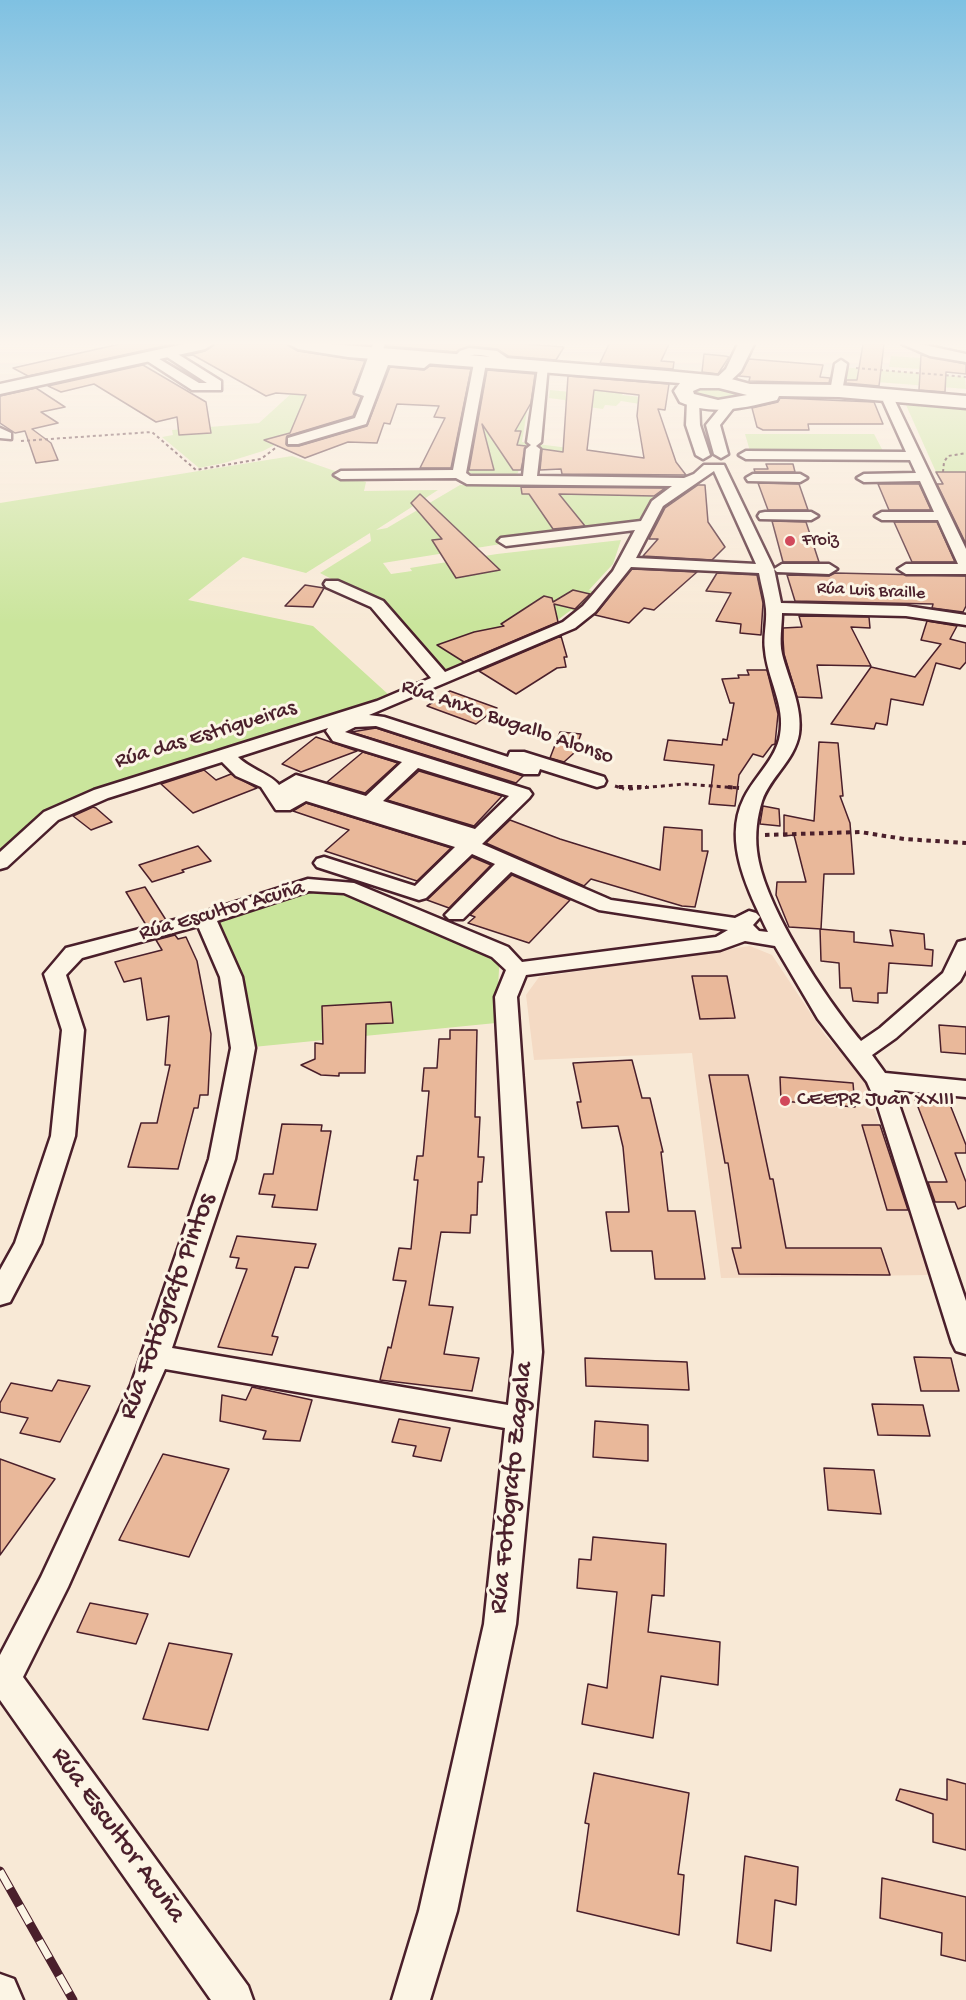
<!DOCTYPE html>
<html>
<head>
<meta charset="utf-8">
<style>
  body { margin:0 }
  canvas { display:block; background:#f8e9d6 }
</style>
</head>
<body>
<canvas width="966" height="2000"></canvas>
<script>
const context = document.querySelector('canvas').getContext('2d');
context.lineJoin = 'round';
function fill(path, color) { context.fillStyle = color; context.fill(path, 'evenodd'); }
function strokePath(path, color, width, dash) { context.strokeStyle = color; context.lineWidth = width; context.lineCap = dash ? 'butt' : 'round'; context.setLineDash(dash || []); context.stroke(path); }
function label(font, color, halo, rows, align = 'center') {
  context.font = font + ' "Gochi Hand",sans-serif'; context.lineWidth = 6; context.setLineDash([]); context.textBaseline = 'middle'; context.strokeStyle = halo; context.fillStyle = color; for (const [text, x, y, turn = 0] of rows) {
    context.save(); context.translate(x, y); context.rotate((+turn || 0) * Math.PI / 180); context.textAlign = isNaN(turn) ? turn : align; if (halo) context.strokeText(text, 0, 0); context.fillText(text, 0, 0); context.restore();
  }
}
fill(new Path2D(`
  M750,946L772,955L825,1035L864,1078L929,1275L721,1278L692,1053L534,1060L526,995L539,977Z`), '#f4dac4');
fill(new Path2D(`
  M891,356L921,358L920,369L889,367Z
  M354,365H363L341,426L299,437H290L263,451L224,463L199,468L162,437L173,435L172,430L259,423L317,370Z
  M841,367L965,377L966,389L839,379Z
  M482,379L531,385L522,442L607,453L602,458L523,446L518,473L513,475L473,474L465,471Z
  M711,385L739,393V396L724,401L696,397L692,392Z
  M586,387L606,392H624L622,395L639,397L640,404L621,401L616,406L605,405L603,409L566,404L565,400L549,398L550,390L581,393Z
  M906,405L966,410V472H936Z
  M745,434H874L883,451H750Z
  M292,456L366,482L364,491L438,490L376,530L387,528L460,485L660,486L664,489L650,496L657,498L637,524L499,540L501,544L383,563L391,574L412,571L410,568L497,554L621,540L613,564L589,590L603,594L583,614L571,610L547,628L452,673H445L386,607L320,573L371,541L370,533L306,573L243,557L188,600L313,626L389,695L54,809L0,849V503Z
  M308,885L347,887L500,952L496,1023L243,1048L205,918Z`), '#cae59c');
const building = new Path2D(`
  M120,344H173L28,376L13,368Z
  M215,344H287L298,351L365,361L353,392L361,397L353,416L287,436L286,444L288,446H299L367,426L390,367L424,370L430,366L471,369L451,468H420L445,418L434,417L439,406L397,404L390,424L384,423L377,443L348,442L305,458L264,440L290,433L306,395L276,393L266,396L193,355L185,356L205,351Z
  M387,344H524L564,347L556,360L508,356L497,349L469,346L456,352L387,346Z
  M609,344H669L661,361L674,362L673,369L600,363Z
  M863,344H884L879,386L846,383V380H857Z
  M704,354L725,356L729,357L718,374L702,372Z
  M921,355L966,364V374L946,372L945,392L919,390Z
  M749,359L823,365L820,377L830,378L829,383L749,381L750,377L739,376Z
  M143,365L206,402L211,433L179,435L177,417L156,422L94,384L61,392L48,386Z
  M487,370L535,374L531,403L515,431H521L517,445L526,446L521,470H513L482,424L494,470H469Z
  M568,376L669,384L665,410L658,409L676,462L686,475L562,474L561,469L540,470L542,449L563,452ZM594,390L639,395L637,416L644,458L587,450Z
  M36,388L65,407L41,412L58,423L32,429L51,443L58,460L36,463L25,431L15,433L0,423V396Z
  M780,398L874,402L883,424H808L809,430H763L757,427L752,408L778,402Z
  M766,464H793L795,472H755L754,469H768Z
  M936,472H966V544L937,484H943Z
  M758,483L799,484L808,510H768Z
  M878,484H919L931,510H889Z
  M698,485H705L708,522L725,547L712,560L643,556L658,539H649L665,508Z
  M521,487L665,488L654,496L559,494L585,526L553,529L529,494H522Z
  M420,494L500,570L456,578L432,540L442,539L411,503Z
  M772,521L806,522L819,562H783Z
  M894,522H937L955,562H912Z
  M632,569L697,572L654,610L644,608L629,623L595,615Z
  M717,573L757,575L763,603L761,635L740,633L741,624L716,621L731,593L706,591Z
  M835,573L966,576V606L963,612L932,608L933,604L795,601L787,575L829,576Z
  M305,585L324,588L313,607L285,606Z
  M573,590L590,594L575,609L554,604L558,622L464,662L437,645L474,632L504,626L501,624L544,596L552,598L553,602Z
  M799,616L869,617L870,628L851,627L871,666L817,665L822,698L797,697L784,654L783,639V628L802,627Z
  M927,621L957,626L950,639L966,643V662L960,669L936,663L923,705L891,699L887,725L876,723L874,729L831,724L871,667L915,677L941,644L921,640Z
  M561,636L567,657H564L566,667L557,668L516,694L479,671Z
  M747,670H767L778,714L775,744L772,745L763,757L753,754L739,775L735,806L709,804L714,765L664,760L668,740L722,745L723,739L727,740L734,703H730L722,679L739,678L738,675H749Z
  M450,691L497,708L476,724L427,706Z
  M376,728L523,776L516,783L351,732Z
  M560,732L581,734L574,753L564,762L550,758Z
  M316,737L357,751L301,772L282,764Z
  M819,742L838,743L843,796H840L850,823L854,874H824L821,929L789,927L776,895L777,882H806L794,835L784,836V815L814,821Z
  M363,752L398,763L365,793L327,782Z
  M204,770L216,780L231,774L257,788L193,813L161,784Z
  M419,771L502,796L474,826L387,800Z
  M306,803L451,848L417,881L325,851L349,830L293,811Z
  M763,806L779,809L780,826L760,824Z
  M93,807L96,808L112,822L91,830L73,816Z
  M510,820L560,839L660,870L664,827L702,830V851H708L695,907L682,906L591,879L584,886L486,843Z
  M198,846L211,861L182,870L184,872L152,882L139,865Z
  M472,857L491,865L449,908L427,900Z
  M512,875L570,900L529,943L468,923L475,917L470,915Z
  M145,887L166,920L146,925L126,892Z
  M820,929L854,932V942L893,946L890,930L924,934L925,949L933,950L932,966L889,963L887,993H878V1003L853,1001L851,988H840L839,963L821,961Z
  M175,935L178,939L186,937L197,961L211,1034L208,1095H200L198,1108H194L178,1169L128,1167L141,1123H157L170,1065H165L169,1016L147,1020L141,978L124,982L115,962L162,950L156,940Z
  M692,976H727L735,1018L700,1019Z
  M391,1002L393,1023L366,1024L365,1073H339V1076L321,1075L301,1065L315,1059V1043L323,1044L322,1006Z
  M939,1025L966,1027V1054L941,1052Z
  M450,1030H477L475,1117H480L478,1157H484L482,1182H478L477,1215H471L470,1233L441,1232L429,1305L453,1307L444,1354L479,1358L472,1391L380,1380L388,1347L391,1348L406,1281L393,1280L399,1248L411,1249L418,1180H414L417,1156H423L429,1091H422L424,1068H437L439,1039H450Z
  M632,1060L642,1098H650L663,1152H661L668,1211H695L705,1279H655L652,1251H611L606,1212H629L623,1147L618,1126L582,1128L577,1102H581L573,1063Z
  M709,1075H748L770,1179H773L786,1248H881L890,1275L739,1274L732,1248H741L728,1163H725Z
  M780,1077L853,1083L855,1107L781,1101Z
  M913,1094L947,1097L966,1145V1153H955L966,1182V1206L958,1209L955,1202H935L928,1182H947Z
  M282,1124L322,1125L321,1131H331L317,1210L272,1207L275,1195L259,1194L264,1174H273Z
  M862,1125H880L908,1210H887Z
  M237,1236L316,1244L308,1268L295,1267L272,1336L278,1337L272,1355L218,1347L247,1269L236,1268L239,1258L230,1257Z
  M914,1357L951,1358L959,1391H921Z
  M585,1358L687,1362L689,1390L586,1386Z
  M58,1380L90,1386L60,1442L20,1433L28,1418L0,1412V1403L11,1383L52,1391Z
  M252,1387L312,1400L300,1441L263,1439L266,1431L220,1421L222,1395L246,1400Z
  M872,1404L923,1405L930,1436L878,1435Z
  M399,1419L450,1428L441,1461L413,1456L416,1446L392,1442Z
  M595,1421L648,1425V1461L593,1457Z
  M163,1454L229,1469L189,1557L119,1540Z
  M0,1459L55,1479L0,1555Z
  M824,1468L874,1470L881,1514L828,1510Z
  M593,1537L666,1544L664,1596L652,1595L648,1632L720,1642L718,1685L661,1676L653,1738L582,1724L588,1684L607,1688L617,1592L577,1588L579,1559L591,1560Z
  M90,1603L148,1614L136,1644L77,1632Z
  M169,1643L232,1654L208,1730L143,1719Z
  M594,1773L689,1793L678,1874L684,1875L679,1935L577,1911L589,1824L585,1823Z
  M947,1779L966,1784V1850L933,1842V1814L896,1800L900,1789L947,1800Z
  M745,1856L798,1867L796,1905L775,1900L771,1951L737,1943Z
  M882,1878L966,1897V1961L941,1955L942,1933L880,1918Z`);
fill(building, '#e9b89a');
strokePath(building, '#4a1f2b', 1.5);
const minor = new Path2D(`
  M373,344H385L380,358L421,360L429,355L435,359L424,368L388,365L366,424L298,444H288V438L355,418L364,396L355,393Z
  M902,344H920L966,354V362L930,356Z
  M168,348L221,381V390H192L141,357L151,354L199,383H207L164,355L162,352Z
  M469,348L497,351L507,358L501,367L497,368L491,364L494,358C486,356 476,353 469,356C461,359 461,365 452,364L450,361L460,351Z
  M480,359L486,363L466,473L470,476H523L526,449L531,445L527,442L538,368L544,364L548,365L541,442L536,446L540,449L537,476L684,478L694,474L704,465H724L774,569L781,603L906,606L966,615V625L906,616L782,613C782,626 779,641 782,654C788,679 803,707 799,734C795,760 770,777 762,801C757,817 755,834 757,851C763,905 826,999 861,1041L880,1028L943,973L958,942L966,940V970L960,981L896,1038L872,1055L885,1073L966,1081V1097L894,1090L966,1301V1354L956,1351L952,1343L878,1107L867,1082L818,1019L775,946L745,941L720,950L526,975L517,997L542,1352L516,1624L457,1911L430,2000H392L419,1911L484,1624L505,1428L165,1369L68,1587L23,1677L248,1986L253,2000H211L0,1700V1655L41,1577L131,1385L209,1159L231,1048L220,977L198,926L82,958L66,975L84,1030L75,1136L41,1243L10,1302L0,1305V1270L15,1243L51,1136L62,1030L44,974L66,948L198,914L308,879L354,883L508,947L522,962L716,937L728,930L599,910L511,872L463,919H449L445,915L449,911L495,864L472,854L426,898L419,900L317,867L314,863L317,859L324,857L415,886L455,847L306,801L290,810H276L261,787L236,776L222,762L108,798L58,820L7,867L0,869V852L44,812L94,790L377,701L431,678L371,607L326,587L324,584L326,581H338L383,601L445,672L563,622L583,606L613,571L635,530L506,546L498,541L501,538L641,521L652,501L672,486L467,484L456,478L341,479L334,475L341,471L453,470L474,363ZM714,471L756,564L636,558L663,506ZM631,567L759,573C761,585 765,597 766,609C767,623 763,637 765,650C767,678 786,706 780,735C776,759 755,776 744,798C722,842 749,892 768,932L759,931L753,925L760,917L756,913L749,911L735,918L611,900L482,844L529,798L532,794L529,790L345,732L355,727L376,726L524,774H538L540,769L597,787L604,785L606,781L604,777L524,752H510L508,757L384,717L369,715L575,628L595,612ZM328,728L326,731L333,741L402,762L366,796L296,775L279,785C272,775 250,769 238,757ZM418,768L509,796L475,829L383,801ZM309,891L344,893L492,957L506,970L495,997L514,1352L508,1405L172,1348L235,1159L255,1048L242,977L217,921Z
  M841,360L847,364L843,386L837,390L831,386L835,364Z
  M693,397L699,401L700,425L710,455L703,459L696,455L686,425L687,401Z
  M889,397L895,401L966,549V574H906L898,569L906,564H958L938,520H882L875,516L882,512H934L920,481L864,482L857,478L864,474L916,473L910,460L746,459L739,455L746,451L906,452L883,401Z
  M729,402L735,406L720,425L728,454L721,458L714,454L706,425L724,403Z
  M0,428L11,433V439L0,438Z
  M753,474H800L807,478L800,482L748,481L746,478Z
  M765,512H811L818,516L811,520L760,519L758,516L760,513Z
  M782,564H829L837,569L829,574L777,572L774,569Z
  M0,1974L14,1979L23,2000H0Z`);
const major = new Path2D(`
  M184,344H213L205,349L0,394V384Z
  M738,344H754L741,371L726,385H714L712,382L726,369Z`);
const highway = new Path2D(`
  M289,344H331L667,371L720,376L750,384L839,385L966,396V408L839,397L779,396L777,400C743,408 713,416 680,402L674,391L680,383L348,357L298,349ZM700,388H719L747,395L718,400L694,394L693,391Z`);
strokePath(minor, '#4a1f2b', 5);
strokePath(major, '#4a1f2b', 5);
strokePath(highway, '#4a1f2b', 5);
strokePath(new Path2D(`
  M856,368L966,377
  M21,441L152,432L196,470L261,459L278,446
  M943,472L944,462L948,456L966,453`), '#4a1f2b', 2, [3, 3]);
strokePath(new Path2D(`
  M615,786L624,789
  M629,789L685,784L739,788`), '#4a1f2b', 3, [4, 4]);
strokePath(new Path2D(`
  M619,787H647
  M728,787L739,788
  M765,835L860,832L904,839L966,843`), '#4a1f2b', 4, [4.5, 4.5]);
fill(minor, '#fcf5e5');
fill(major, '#fcf5e5');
fill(highway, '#fcf5e5');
const rail = new Path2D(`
  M0,1871L73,2000`);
strokePath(rail, '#4a1f2b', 9);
strokePath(rail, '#fcf5e5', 7, [20]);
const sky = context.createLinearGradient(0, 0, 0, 624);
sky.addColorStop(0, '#7fc1e2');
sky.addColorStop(0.55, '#fcf5ed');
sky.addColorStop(1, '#fcf5ed00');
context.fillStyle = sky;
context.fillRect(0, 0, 966, 624);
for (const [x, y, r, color] of [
  [790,541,6,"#d1495b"],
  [785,1101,6,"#d1495b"]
]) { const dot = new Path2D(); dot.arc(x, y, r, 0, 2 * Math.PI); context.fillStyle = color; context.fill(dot); strokePath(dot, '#fcf5e5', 2); }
label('18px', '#4a1f2b', '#fcf5e5', [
  ["Froiz",802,541]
], 'left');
label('18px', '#4a1f2b', '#fcf5e5', [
  ["Rúa Luis Braille",871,592,3]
]);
label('22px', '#4a1f2b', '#fcf5e5', [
  ["Rúa Anxo Bugallo Alonso",507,723,19],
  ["Rúa das Estrigueiras",206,736,-17],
  ["Rúa Escultor Acuña",222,912,-16]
]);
label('22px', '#4a1f2b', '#fcf5e5', [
  ["CEEPR Juan XXIII",797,1101]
], 'left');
label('27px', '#4a1f2b', '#fcf5e5', [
  ["Rúa Fotógrafo Pintos",169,1307,-70],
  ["Rúa Fotógrafo Zagala",513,1488,-84],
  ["Rúa Escultor Acuña",117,1836,54]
]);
</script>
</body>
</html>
